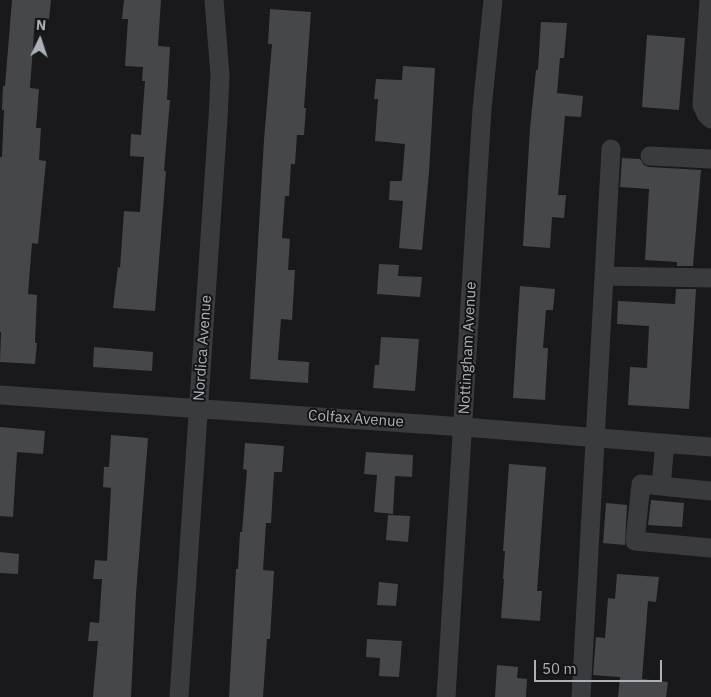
<!DOCTYPE html>
<html>
<head>
<meta charset="utf-8">
<style>
  body { margin:0 }
  #map { position:relative; width:711px; height:697px; overflow:hidden; background:#19191b; font-family:"IBM Plex Sans",sans-serif }
  canvas { display:block }
  .north { position:absolute; left:15px; top:15px; width:50px; height:50px; -webkit-text-stroke:4px #141416; paint-order:stroke; rotate:4deg; font-size:14px; font-weight:700; line-height:20px; text-align:center; color:#acb1b9 }
  .north::after { content:''; display:block; margin:auto; width:18px; height:22px; background:#acb1b9; clip-path:polygon(50% 0,100% 100%,50% 72%,0 100%) }
  .scale { position:absolute; left:534px; top:660px; width:128px; height:22px; box-sizing:border-box; border:2px solid #acb1b9; border-top:0; padding-left:6px; font-size:15px; line-height:18px; white-space:nowrap; color:#acb1b9; -webkit-text-stroke:4px #141416; paint-order:stroke }
</style>
</head>
<body>
<div id="map">
<canvas width="711" height="697"></canvas>
<div class="north">N</div>
<div class="scale">50 m</div>
</div>
<script>
const context = document.querySelector('canvas').getContext('2d');
context.lineJoin = 'round';
function fill(path, color) { context.fillStyle = color; context.fill(path, 'evenodd'); }
function strokePath(path, color, width, dash) { context.strokeStyle = color; context.lineWidth = width; context.lineCap = dash ? 'butt' : 'round'; context.setLineDash(dash || []); context.stroke(path); }
function label(font, color, halo, rows, align = 'center') {
  context.font = font + ' "IBM Plex Sans",sans-serif'; context.lineWidth = 4; context.setLineDash([]); context.textBaseline = 'middle'; context.strokeStyle = halo; context.fillStyle = color; for (const [text, x, y, turn = 0] of rows) {
    context.save(); context.translate(x, y); context.rotate((+turn || 0) * Math.PI / 180); context.textAlign = isNaN(turn) ? turn : align; if (halo) context.strokeText(text, 0, 0); context.fillText(text, 0, 0); context.restore();
  }
}
fill(new Path2D(`
  M12,0H51L49,19L35,18L30,88L39,89L36,128H41L39,160L46,161L38,244L32,243L28,294L37,295L35,343H37L35,364L0,362L1,332H0V157H2L4,110H2L3,86H5Z
  M124,0H161L158,46L170,47L167,100H170L164,171H166L155,311L113,308L118,267L120,268L124,211L140,212L144,157L130,156L131,134L141,135L145,81H142L143,67L125,66L128,19H122Z
  M270,9L311,12L304,108H306L304,135H297L295,164H291L289,196H285L282,238L290,239L288,270H295L292,320L281,319L278,360L309,362L308,383L250,379L264,140L272,44H268Z
  M541,22L567,23L564,58H560L557,93L583,96L581,117L565,116L558,195H566L564,218L552,217L550,248L523,246L530,128L536,70H538Z
  M647,35L685,38L679,110L642,107Z
  M403,66L435,68L429,172L422,250L399,248L403,201L389,200L390,181H402L405,144L375,141L378,99H374L376,79L402,80Z
  M622,158L640,159L644,165L649,167L701,170L693,266H677V262L645,260L649,189L620,187Z
  M379,264L399,265L398,276L422,277L420,297L377,294Z
  M520,286L555,289L553,310H546L543,348H548L545,400L513,398Z
  M676,289H696L689,409L628,405L630,367L647,368L649,326L617,324L618,301L675,304Z
  M381,337L419,339L415,391L373,388L375,365H379Z
  M94,347L153,352L152,371L93,367Z
  M0,427L45,431L43,454L17,452L13,517L0,516Z
  M111,435L148,438L136,594L131,697H93L98,641H88L90,622L99,623L102,579H93L95,560L107,561L111,488L103,487L104,467H109Z
  M245,443L284,446L282,472H274L271,523H266L263,570L274,571L270,639H267L263,697H229L236,569H238L240,532H242L247,470L243,469Z
  M366,452L413,455L412,477L395,476L393,514L374,512L377,475L364,474Z
  M509,464L546,467L537,591H542L540,621L501,618L504,579H503L505,551H503Z
  M651,500L684,503L682,527L648,525Z
  M606,503L627,505L625,545L603,543Z
  M388,515L410,516L408,542L386,540Z
  M0,552L19,554L18,574L0,573Z
  M617,574L659,577L656,602L648,601L642,679L668,682L666,697H618L620,677L593,675L596,637L605,638L608,598L615,599Z
  M379,582L398,584L396,606L377,605Z
  M367,639L402,641L399,677L379,676L380,658L366,657Z
  M497,665L518,667L517,678L527,679L526,697H495Z`), '#46474b');
strokePath(new Path2D(`
  M709,0L702,105L706,114L711,119
  M650,156L711,159
  M604,276L711,278
  M0,395L464,427L711,447
  M661,486L665,443
  M711,491L641,484L635,541L711,548
  M179,697L218,119L220,75L214,0
  M446,697L482,109L493,0
  M581,697L611,149`), '#3a3b3f', 19);
label('15px', '#acb1b9', '#141416', [
  ["Nordica Avenue",203,348,-86],
  ["Nottingham Avenue",468,348,-87],
  ["Colfax Avenue",356,419,4]
]);
</script>
</body>
</html>
